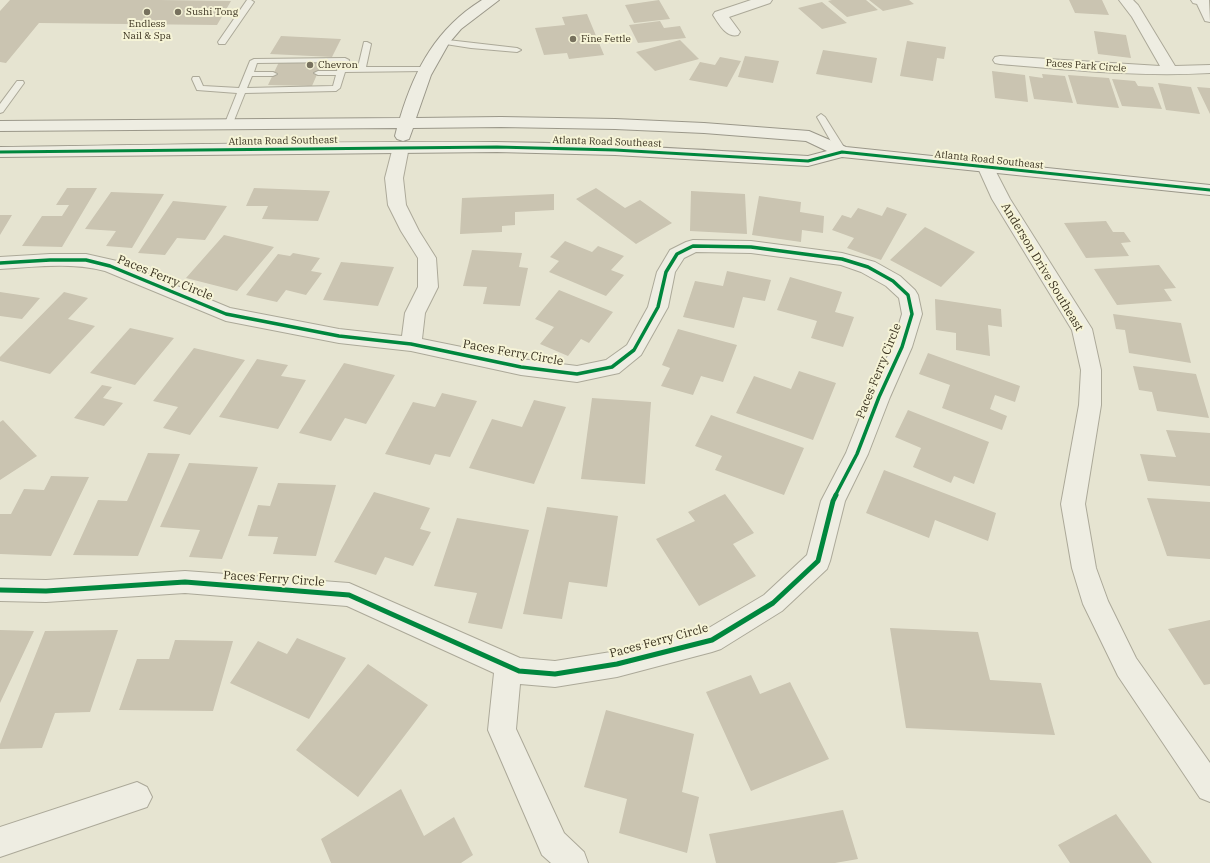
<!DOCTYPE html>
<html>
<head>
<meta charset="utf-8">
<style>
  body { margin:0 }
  canvas { display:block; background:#e6e4d1 }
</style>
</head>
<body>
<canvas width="1210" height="863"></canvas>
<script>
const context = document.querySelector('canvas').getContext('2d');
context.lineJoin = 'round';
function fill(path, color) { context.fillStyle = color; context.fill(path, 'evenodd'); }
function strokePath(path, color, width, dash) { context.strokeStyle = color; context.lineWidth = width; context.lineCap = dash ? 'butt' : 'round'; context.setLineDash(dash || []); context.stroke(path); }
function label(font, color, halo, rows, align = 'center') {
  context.font = font + ' "IBM Plex Serif",serif'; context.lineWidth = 4; context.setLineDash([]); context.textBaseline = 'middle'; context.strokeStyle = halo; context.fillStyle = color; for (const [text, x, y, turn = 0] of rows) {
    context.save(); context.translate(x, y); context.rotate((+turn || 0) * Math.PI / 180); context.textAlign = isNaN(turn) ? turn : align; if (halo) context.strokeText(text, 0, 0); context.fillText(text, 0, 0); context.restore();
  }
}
fill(new Path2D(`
  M10,0H159L231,1L217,25L39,23L6,63L0,62V11Z
  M659,0L670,19L634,23L625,5Z
  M832,0H866L878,10L847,17L828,1Z
  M869,0H909L914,4L883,11Z
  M1069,0H1102L1109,15L1075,13Z
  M822,2L847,23L822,29L798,8Z
  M587,14L604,55L569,59L567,53L544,55L535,28L565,25L562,17Z
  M660,21L664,28L680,26L686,38L638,43L629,25Z
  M1094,31L1126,35L1131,58L1098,54Z
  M281,36L341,39L332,57L270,54Z
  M680,40L699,59L655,71L636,52Z
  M907,41L946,47L944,59L937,58L933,81L900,76Z
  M823,50L877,58L872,83L816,74Z
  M745,56L779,61L773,83L738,77Z
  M720,57L741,61L727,87L689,80L700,62L715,65Z
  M279,62L322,63L312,86L268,85Z
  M992,71L1025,75L1028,102L995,98Z
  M1042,74L1065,76L1073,103L1034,99L1029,76L1043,78Z
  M1068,75L1109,78L1119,108L1077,104Z
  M1112,79L1135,81L1138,86L1153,87L1162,109L1122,106Z
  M1158,83L1191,87L1200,114L1166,110Z
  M1197,87L1210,88V114Z
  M67,188H97L62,247L22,246L42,216H62L69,205H56Z
  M254,188L330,191L318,221L262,219L268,206H246Z
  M596,188L625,208L640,200L672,223L636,244L576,199Z
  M691,191L745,194L747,234L690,231Z
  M111,192L164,194L132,248L106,246L116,231L85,229Z
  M554,194V210L515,212V225L502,226V232L460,234L462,198Z
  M759,196L801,202L800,212L824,216L823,233L802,230L801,242L752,235Z
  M173,201L227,206L205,240L177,238L165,255L138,253Z
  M887,207L907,214L881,260L847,248L854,238L832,230L842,215L851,218L858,208L882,216Z
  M0,215H12L0,235Z
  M1106,221L1113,232H1124L1131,242L1121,243L1129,256L1086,258L1064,223Z
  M925,227L975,252L941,287L890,260Z
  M224,235L274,247L237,291L186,278Z
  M565,241L592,252L598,246L624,256L611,270L624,275L606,296L549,272L559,261L550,257Z
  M472,250L522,253L519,267L528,268L520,306L483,304L487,287L463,286Z
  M293,253L320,258L311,271L322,273L306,295L286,290L277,302L246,295L278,254L290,256Z
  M341,262L394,267L378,306L323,300Z
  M1159,265L1176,288L1164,289L1172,301L1117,305L1094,269Z
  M727,271L771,280L765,301L743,297L734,328L683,317L695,281L723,286Z
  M790,277L842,292L835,312L854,317L843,347L811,338L817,321L777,310Z
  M559,290L613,312L589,343L581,339L568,356L540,344L554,327L535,319Z
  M0,292L40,298L22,319L0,316Z
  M64,292L88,298L68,319L95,326L50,374L0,361V357Z
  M935,299L1001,309L1002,327L988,325L990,356L956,350V333L936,330Z
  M1113,314L1181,323L1191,363L1129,353L1125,330L1116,329Z
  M130,328L174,338L135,385L90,373Z
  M678,329L737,345L723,382L701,376L693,395L661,386L670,368L662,365Z
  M194,348L245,360L190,435L163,428L178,407L153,401Z
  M928,353L1020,386L1015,402L995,395L990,409L1007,416L1002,430L942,408L950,385L919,374Z
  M257,359L288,365L281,376L306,380L278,429L219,417Z
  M344,363L395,375L366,424L345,418L331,441L299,433Z
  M1133,366L1196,374L1209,418L1157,411L1152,392L1139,390Z
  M799,371L836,383L813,440L736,413L754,376L791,389Z
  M102,385L112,387L103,398L123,403L104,426L74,418Z
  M442,393L477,401L450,457L435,454L430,465L385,454L413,402L435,407Z
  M592,398L651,402L645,484L581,479Z
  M534,400L566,407L534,484L469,468L492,419L522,427Z
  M908,410L989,442L974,484L954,476L951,483L913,467L921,448L895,437Z
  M711,415L804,448L784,495L715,470L722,456L695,446Z
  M3,420L37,456L0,480V422Z
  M1166,430L1210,433V486L1148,481L1140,454L1176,457Z
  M148,453L180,454L138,556L73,555L98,500L127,501Z
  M189,463L258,467L222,559L189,557L200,530L160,527Z
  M884,470L996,513L988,541L935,520L929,538L866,513Z
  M51,476L89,477L51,556L0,554V514H11L24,489L44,490Z
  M278,483L336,485L316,556L273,554L278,537L248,536L258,505L270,506Z
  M374,492L430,508L420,529L431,532L413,566L385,557L376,575L334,562Z
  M725,494L754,533L733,544L756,576L699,606L656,539L695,521L688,512Z
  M1147,498L1210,502V559L1167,556Z
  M547,507L618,516L607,587L569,582L562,619L523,614Z
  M457,518L529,530L502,629L468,623L477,593L434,586Z
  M1210,620V684L1204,685L1168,629Z
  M890,628L978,632L990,680L1041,683L1055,735L906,728Z
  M0,630L34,631L0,703Z
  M118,630L90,712L55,713L42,748L0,749V744L45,631Z
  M297,638L346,658L309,719L230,683L258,641L287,654Z
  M175,640L233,641L213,711L119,710L137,659H169Z
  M368,664L428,705L358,797L296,750Z
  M751,675L760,694L790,682L829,759L751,791L706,692Z
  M606,710L694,734L682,792L699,797L687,853L619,833L627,799L584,787Z
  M401,789L424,836L454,817L473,855L461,863H331L321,839Z
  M843,810L858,859L835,863H716L709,834Z
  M1116,814L1152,863H1070L1058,845Z`), '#cac4b1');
const service = new Path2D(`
  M247,0H251L254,2L225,44H219L218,42Z
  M439,39L517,48L521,50L517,52L471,48L439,43Z
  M364,42H367L371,44L366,67H426L430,69L426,71L345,72L340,88L336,91L245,93L233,123L229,126L225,123L237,93L197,90L192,79L193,77H199L203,86L239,88L250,61L254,59L345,58L349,60L347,67H358ZM340,62L337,71H318L314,73L318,75H336L333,86L247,88L252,76H273L277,74L273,72H254L257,63Z
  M17,81H23L24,83L3,112L0,113V104Z
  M821,114L825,117L847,152L845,154H839L837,152L817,117Z`);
const minor = new Path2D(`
  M751,0H772L770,3L729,17L740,32L738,35C726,38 719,24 713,15L715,12Z
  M1119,0H1133L1138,5L1175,66L1210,65V73C1140,77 1070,70 1000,64L995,63L993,60L995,57L1000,56L1160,66L1132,17Z
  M1191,0H1209L1210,22L1205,21L1197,4L1193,3Z
  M401,142L407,144L409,147L403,178L406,205L419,231L436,258L438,287L425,313L422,339L521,359L577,366L606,360L627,345L648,307L657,272L670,250L686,242L693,240L751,241L842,253L875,262L900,276L915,290L918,295L922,314L912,347L890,397L868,454L845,501L830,561L827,569L782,611L721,649L712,652L617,677L555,687L520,684L516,729L564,833L584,852L588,863H551L542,855L488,730L494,673L347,606L185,593L46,602L0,601V579L46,580L185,571L349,583L520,658L555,661L617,651L707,629L764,595L807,555L821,501L846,453L868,397L892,347L902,314L899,298L886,286L861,272L841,265L751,253L696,252L684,258L675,272L668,307L641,355L619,373L577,382L521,375L411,351L339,343L226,321L105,271C71,262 35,267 0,269V257L50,254H86L117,261L230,308L339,329L402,336L405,313L418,287V258L401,231L388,205L385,178L393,147L395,144Z
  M986,163L992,164L994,168L1010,199L1092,329L1101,370V405L1085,504L1096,568L1108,601L1136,658L1210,763V802L1200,798L1118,676L1083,604L1072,568L1061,504L1079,405L1081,370L1072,330L992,199L978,168L980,164Z
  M137,782L147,787L152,797L147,807L0,857V827Z`);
const secondary = new Path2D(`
  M482,0H499L461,29L449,43L431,75L416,118L501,117L615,119L704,123L809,131L846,147L1210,185V195L842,157L808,166L615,155L497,152L0,157V147C165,145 330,141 495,142C600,143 704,150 808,156L827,151L806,141L704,133L615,129L501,127L413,128L409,139L403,141L397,139L395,136L397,128L0,131V121L400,118C415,68 437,28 482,0Z`);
strokePath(service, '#aca999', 2);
strokePath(minor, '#aca999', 2);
strokePath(secondary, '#9b988a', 2);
fill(service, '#eeede2');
fill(minor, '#eeede2');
fill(secondary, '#eeede2');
strokePath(new Path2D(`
  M0,152L497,147L615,150L808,161L842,152L1210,190`), '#00873e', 3);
strokePath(new Path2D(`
  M0,263L50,260H86L110,266L226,314L339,336L411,344L521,367L577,374L612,367L634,350L658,307L666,272L677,254L693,246L751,247L842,259L868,267L893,281L908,295L912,314L902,347L879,397L857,454L835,496`), '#00873e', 3.5);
strokePath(new Path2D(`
  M0,590L46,591L185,582L349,595L519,671L555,674L617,664L712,640L773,603L818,561L833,501L836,495`), '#00873e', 5);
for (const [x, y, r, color] of [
  [147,12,4,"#77715e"],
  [178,12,4,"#77715e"],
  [573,39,4,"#77715e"],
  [310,65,4,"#77715e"]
]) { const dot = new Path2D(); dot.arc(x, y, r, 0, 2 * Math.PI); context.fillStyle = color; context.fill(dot); strokePath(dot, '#f6f4d7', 1.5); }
label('10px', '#3b3320', '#f6f4d7', [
  ["Sushi Tong",186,12],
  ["Endless",147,24,"center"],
  ["Nail & Spa",147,36,"center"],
  ["Fine Fettle",581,39],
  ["Chevron",318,65]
], 'left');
label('10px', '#3b3320', '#f6f4d7', [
  ["Paces Park Circle",1086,66,4],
  ["Atlanta Road Southeast",283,141,-1],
  ["Atlanta Road Southeast",607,142,2],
  ["Atlanta Road Southeast",989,160,6]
]);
label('12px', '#3b3320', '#f6f4d7', [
  ["Anderson Drive Southeast",1042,267,59],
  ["Paces Ferry Circle",165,278,22],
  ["Paces Ferry Circle",513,353,10],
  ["Paces Ferry Circle",879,371,-68],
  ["Paces Ferry Circle",274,579,4],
  ["Paces Ferry Circle",659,641,-15]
]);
</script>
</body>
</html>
